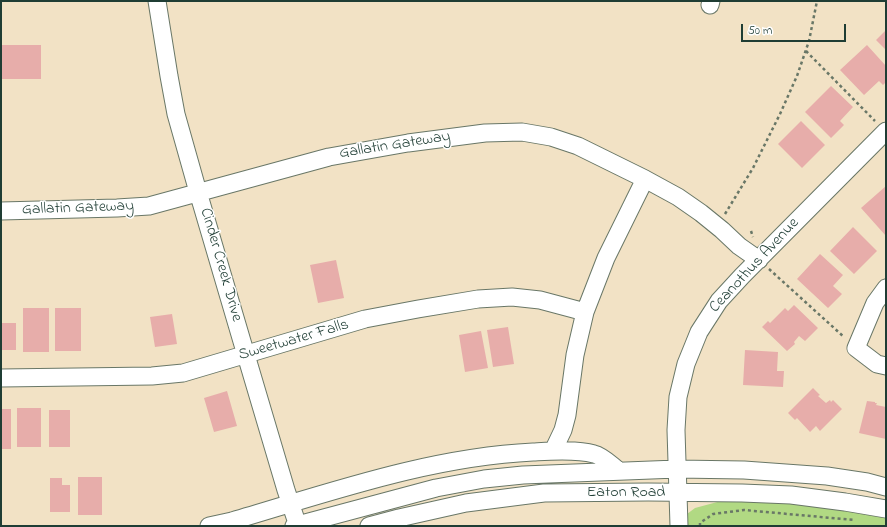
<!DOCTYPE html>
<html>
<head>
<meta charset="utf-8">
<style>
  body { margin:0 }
  #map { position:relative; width:887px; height:527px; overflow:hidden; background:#f2e2c5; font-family:"Indie Flower",sans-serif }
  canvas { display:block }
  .frame { position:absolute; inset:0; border:2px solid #1f3d34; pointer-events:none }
  .scale { position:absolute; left:741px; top:24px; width:105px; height:18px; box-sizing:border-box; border:2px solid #1f3d34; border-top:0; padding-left:5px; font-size:12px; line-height:14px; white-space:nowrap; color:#1f3d34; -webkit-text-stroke:3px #fff; paint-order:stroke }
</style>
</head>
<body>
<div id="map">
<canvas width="887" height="527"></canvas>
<div class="frame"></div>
<div class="scale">50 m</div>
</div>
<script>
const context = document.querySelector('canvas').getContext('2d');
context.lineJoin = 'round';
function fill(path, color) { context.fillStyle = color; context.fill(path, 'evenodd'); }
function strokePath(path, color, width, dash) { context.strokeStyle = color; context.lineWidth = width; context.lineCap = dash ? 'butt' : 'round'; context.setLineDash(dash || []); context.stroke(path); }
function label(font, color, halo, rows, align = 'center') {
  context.font = font + ' "Indie Flower",sans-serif'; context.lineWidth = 3; context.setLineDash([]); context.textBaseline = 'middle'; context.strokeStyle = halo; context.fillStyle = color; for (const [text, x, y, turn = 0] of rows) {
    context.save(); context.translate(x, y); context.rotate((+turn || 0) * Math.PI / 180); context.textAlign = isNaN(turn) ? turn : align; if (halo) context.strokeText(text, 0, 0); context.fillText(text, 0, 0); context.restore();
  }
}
fill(new Path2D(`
  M736,497L869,512L886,516V526H684L687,514L695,508Z`), '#b1d983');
fill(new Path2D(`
  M886,30V50L876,40Z
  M1,45H41V79H1Z
  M867,45L886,66V82L883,85L879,81L864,95L840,70Z
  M831,86L853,107L840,121L844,125L831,138L805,112Z
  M801,121L825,145L802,168L778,144Z
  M886,186V236L861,208Z
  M853,227L877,251L854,274L830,251Z
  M820,254L843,275L833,286L842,294L828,308L797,279Z
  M336,260L344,298L318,303L310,265Z
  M794,305L818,328L805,341L799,336L794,342L795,344L787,351L762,327L768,321L770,323L785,308L788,311Z
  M23,308H49V352H23Z
  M55,308H81V351H55Z
  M172,314L177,344L155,347L150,317Z
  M1,323H16V350H1Z
  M508,327L514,364L493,367L487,330Z
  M481,331L488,368L465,372L459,335Z
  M745,350L778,352L777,371H784L783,387L743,385Z
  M813,388L820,395L818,396L826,403L830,400L831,402L833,400L842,409L820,431L816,426L810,432L797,418L795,420L788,413Z
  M227,391L237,426L214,432L204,398Z
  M867,401L875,402V403H877L876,405L886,407V439L859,433Z
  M17,408H41V447H17Z
  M1,409H11V449H1Z
  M49,410H70V447H49Z
  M78,477H102V515H78Z
  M50,478H62V485H70V512H50Z`), '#e7adaa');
const minor = new Path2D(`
  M157,1L169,76L176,114L198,192L246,355L286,490L298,526
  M710,5L711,1
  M1,211L117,208L149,206L329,157L408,143L485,133L522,132L551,137L578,146L645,179L678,197L701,213L722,230L739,246L759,260
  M886,288L875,303L856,348L877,364L886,366
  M1,378L152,376L183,373L365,319L418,309L478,299L512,297L540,300L585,312
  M553,451L563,430L567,415L575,355L585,312L606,258L645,179
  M209,526L232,521C331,492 430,457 533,452C551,451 576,449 594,454C603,456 611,465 619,471
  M294,526L436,488L484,479L523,475L677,469L744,470L827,476L867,482L886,487
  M369,526L399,518L466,503L544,493L648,492L742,493L791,495L845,502L886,509
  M679,526L676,430L678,397L686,364L699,332L719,301L742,276L886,131`);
strokePath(minor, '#697767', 19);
strokePath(new Path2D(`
  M806,51L875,121
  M725,214L753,168L780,114L797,76L809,41L817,1
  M751,231L753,237
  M769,269L844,337
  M700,526V523L713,514L744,510L854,520`), '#697767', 2.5, [3, 3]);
strokePath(minor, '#fff', 17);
label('16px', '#1f3d34', '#fff', [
  ["Gallatin Gateway",395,146,-9],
  ["Gallatin Gateway",78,209,-2],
  ["Cinder Creek Drive",220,265,74],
  ["Ceanothus Avenue",755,266,-47],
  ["Sweetwater Falls",294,341,-16],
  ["Eaton Road",626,493]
]);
</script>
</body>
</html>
